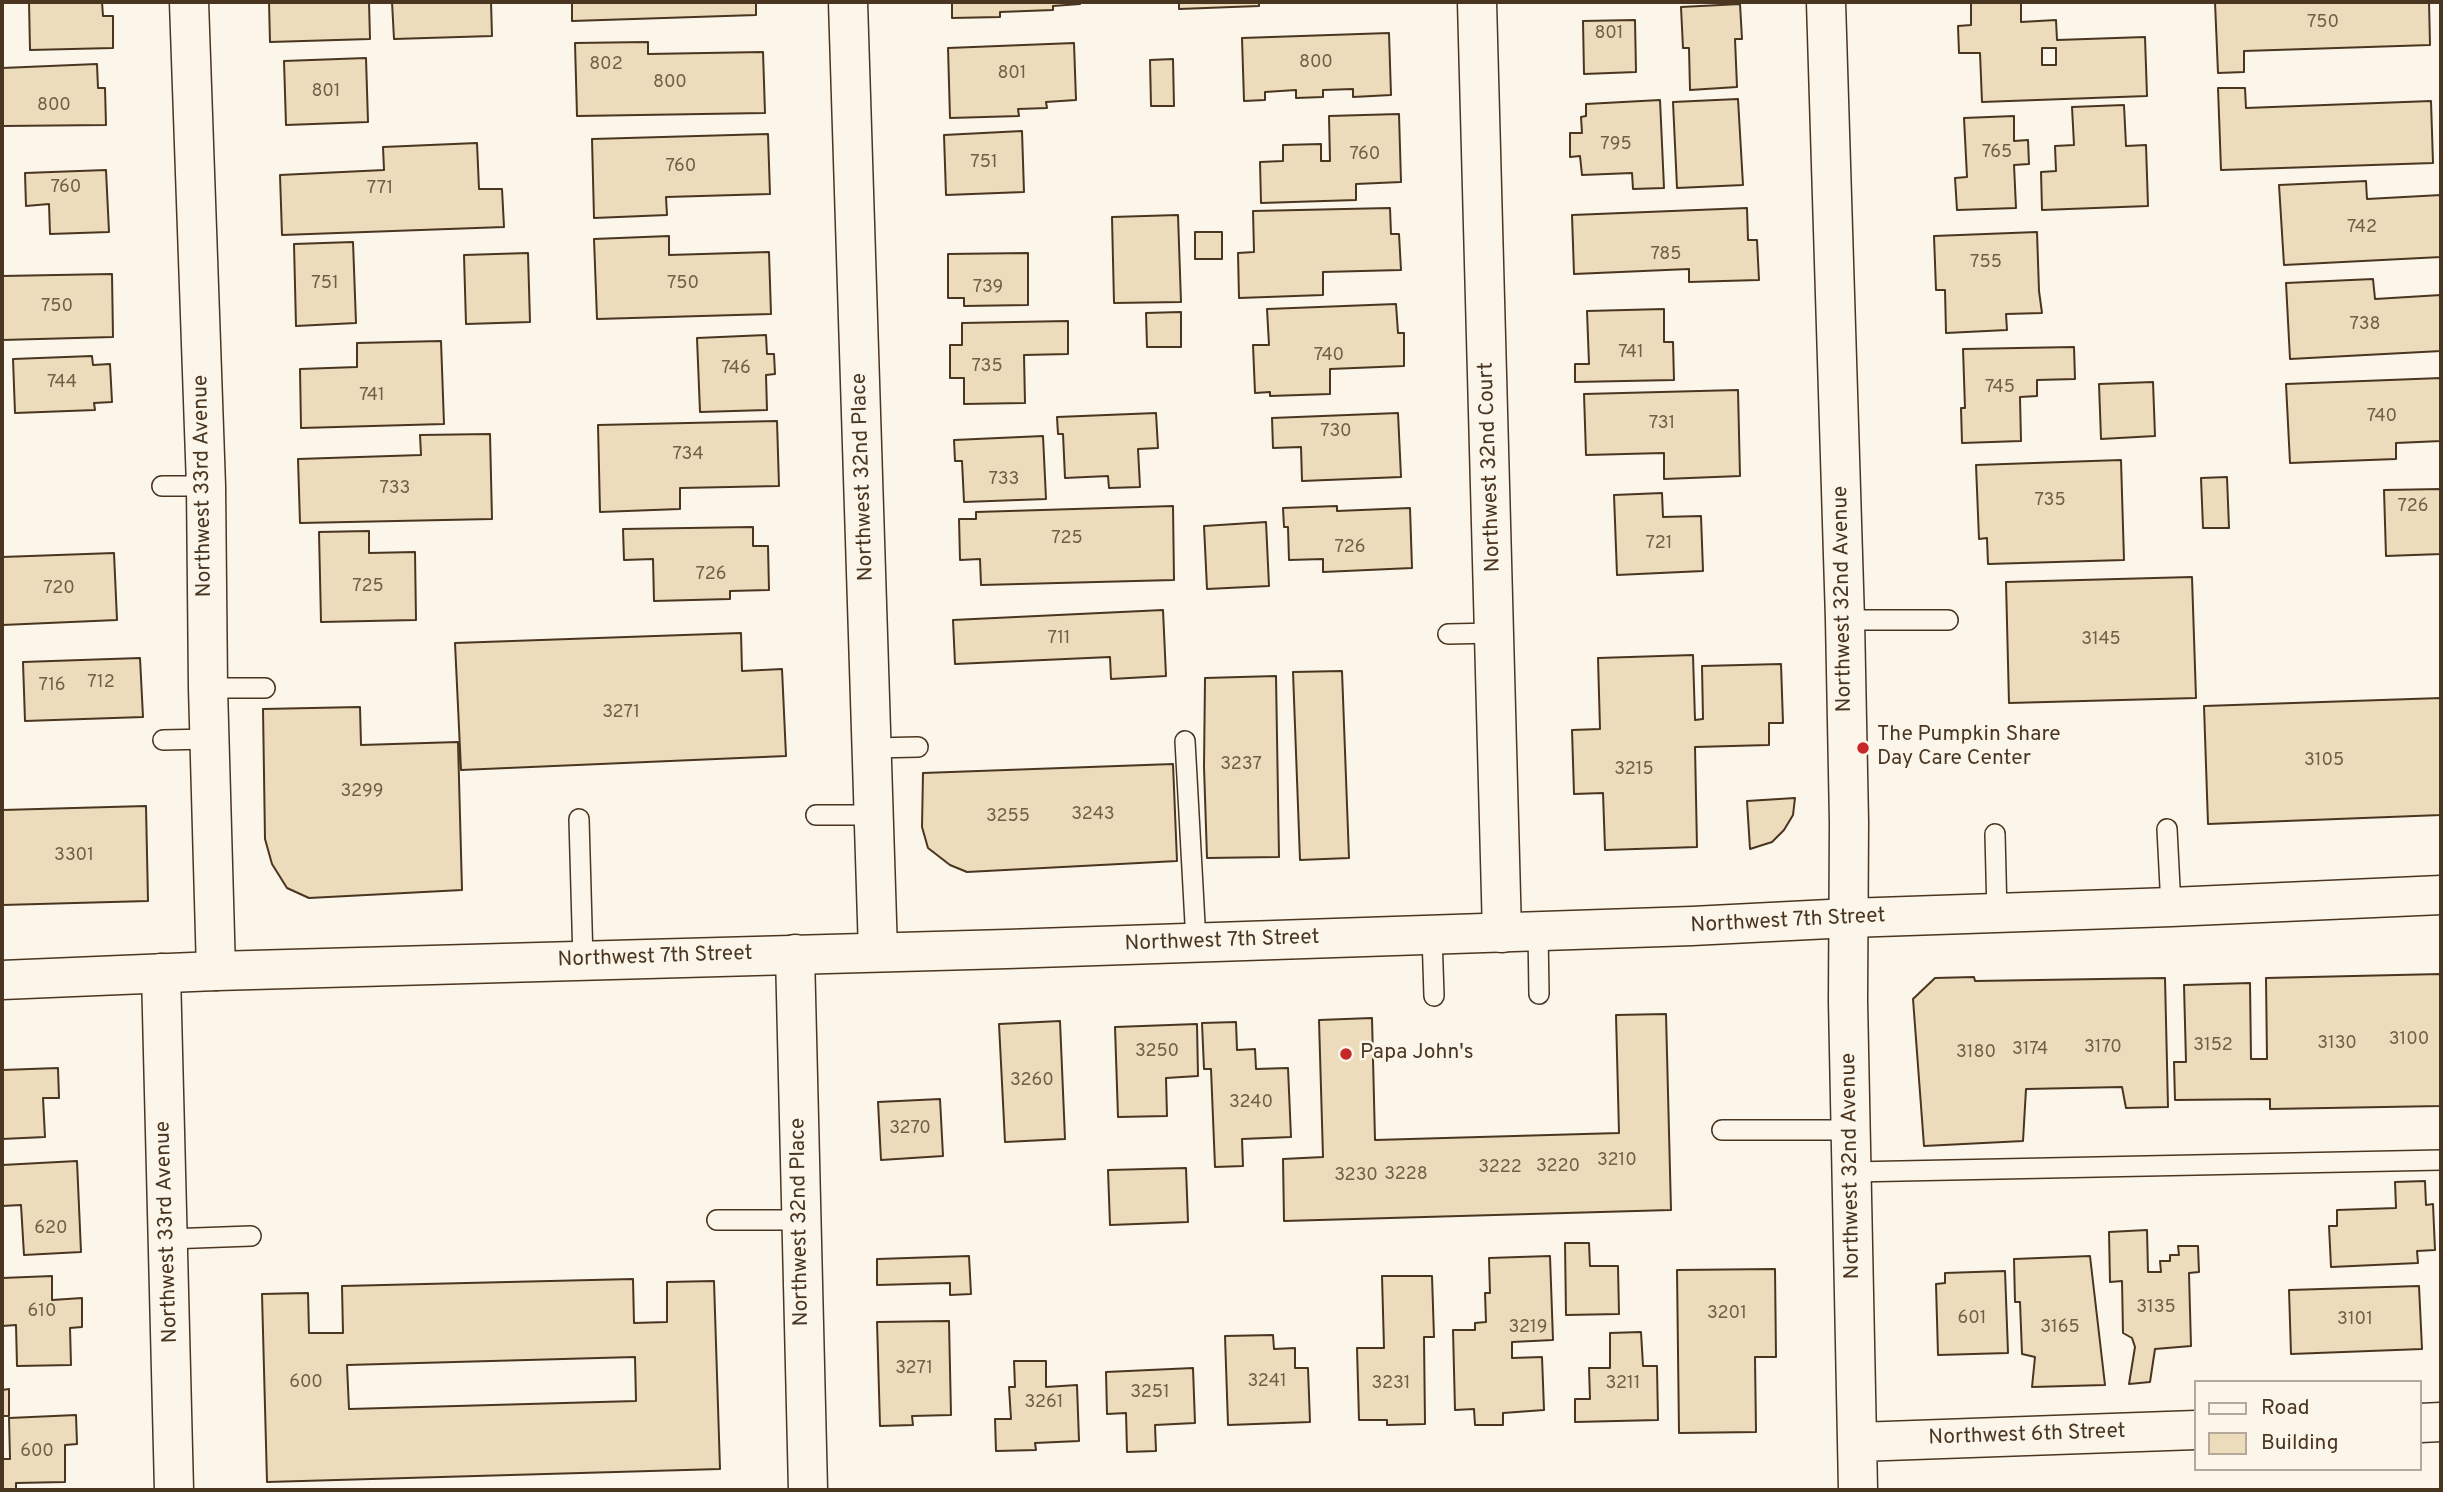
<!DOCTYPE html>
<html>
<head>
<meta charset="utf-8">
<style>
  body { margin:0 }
  #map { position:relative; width:2443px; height:1492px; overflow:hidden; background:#fbf6e9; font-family:Overpass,sans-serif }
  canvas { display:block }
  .frame { position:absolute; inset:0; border:4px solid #4a3520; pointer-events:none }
  .legend { position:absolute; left:2194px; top:1380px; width:228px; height:91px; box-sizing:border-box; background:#fbf6e9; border:2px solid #b4a999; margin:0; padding:9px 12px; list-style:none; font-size:21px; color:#4a3520 }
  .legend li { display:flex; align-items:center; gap:14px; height:35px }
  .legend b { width:35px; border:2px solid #b4a999 }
</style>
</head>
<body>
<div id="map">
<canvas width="2443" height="1492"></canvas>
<div class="frame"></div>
<ul class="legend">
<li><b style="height:9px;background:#fbf6e9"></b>Road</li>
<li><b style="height:19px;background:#ecdcbc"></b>Building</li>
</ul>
</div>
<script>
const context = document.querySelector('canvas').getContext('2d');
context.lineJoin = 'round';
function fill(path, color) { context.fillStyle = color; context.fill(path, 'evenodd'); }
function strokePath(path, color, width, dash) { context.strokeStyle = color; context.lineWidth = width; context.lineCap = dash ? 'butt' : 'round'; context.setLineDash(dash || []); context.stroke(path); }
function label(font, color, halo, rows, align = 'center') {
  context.font = font + ' Overpass,sans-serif'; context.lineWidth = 5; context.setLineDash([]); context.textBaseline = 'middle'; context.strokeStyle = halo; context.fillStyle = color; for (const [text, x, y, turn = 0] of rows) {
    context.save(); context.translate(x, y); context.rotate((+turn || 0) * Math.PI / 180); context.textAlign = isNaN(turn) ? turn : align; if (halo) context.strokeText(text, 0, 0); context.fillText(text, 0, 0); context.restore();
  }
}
const building = new Path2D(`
  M29,2H102L103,16H113V48L30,50Z
  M269,2H369L370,39L270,42Z
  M392,2H491L492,36L394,39Z
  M572,2H756V15L572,21Z
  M952,2H1080V4L1053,6V10L1000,12V17L952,18Z
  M1179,2H1259V6L1179,9Z
  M2021,2V22L2056,20L2057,40L2145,37L2147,96L1982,102L1980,53H1959L1958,26L1971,25V3ZM2042,48H2056V65H2042Z
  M2215,2H2429L2430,45L2244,51V72L2218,73Z
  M1740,4L1742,39H1735L1737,87L1690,90L1689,48H1683L1681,7Z
  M1635,20L1636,72L1584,74L1583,21Z
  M1389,33L1391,95L1353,97V89L1323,90V97L1296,98V90L1265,92V100L1244,101L1242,38Z
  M648,42V54L763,52L765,113L577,116L575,43Z
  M1074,43L1076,100L1046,102L1047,108L1018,109L1019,116L950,118L948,48Z
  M366,58L368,122L286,125L284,61Z
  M1173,59L1174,106H1151L1150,60Z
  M97,64L98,88H105L106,125L2,126V68Z
  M2218,88H2245L2246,108L2431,101L2433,163L2221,170Z
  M1738,99L1743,185L1677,188L1673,102Z
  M1660,100L1664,188L1633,189L1632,173L1582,175L1580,156L1570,157V133H1582L1581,117L1586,116V104Z
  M2124,105L2126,146L2146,145L2148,206L2042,210L2041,172L2056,171L2055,146L2074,145L2072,107Z
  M1399,114L1401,182L1356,184V200L1261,203L1260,162L1283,161V145L1321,144V161H1330L1329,116Z
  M2014,116V141L2028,140L2029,164L2014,165L2016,208L1957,210L1955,178L1967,177L1964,118Z
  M1022,131L1024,192L946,195L944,135Z
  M768,134L770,194L666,197L667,215L594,218L592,139Z
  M477,143L479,189H502L504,227L282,235L280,175L384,170L383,147Z
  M106,170L109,232L50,234L49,204L26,206L25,173Z
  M2366,181L2367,199L2441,195V257L2284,265L2279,185Z
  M1390,208L1391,234H1399L1401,270L1323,272V295L1239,298L1238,253L1254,252L1253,211Z
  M1747,208L1748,240H1757L1759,280L1689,282V269L1574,274L1572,215Z
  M1178,215L1181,302L1114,303L1112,217Z
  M1195,232H1222V259H1195Z
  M2037,232L2039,291L2042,313L2006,314L2007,330L1946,333L1945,290H1936L1934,236Z
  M669,236V255L769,252L771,314L597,319L594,239Z
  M353,242L356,323L296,326L294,244Z
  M528,253L530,322L466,324L464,255Z
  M1028,253V305L964,306V298H948V254Z
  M112,274L113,337L2,340V276Z
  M2373,279L2375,299L2441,295V351L2290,359L2286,283Z
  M1396,304L1398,333H1404V366L1330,369V394L1270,396V392L1255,393L1253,345H1269L1267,309Z
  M1664,309V342H1673L1674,380L1575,382V364H1589L1587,311Z
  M1181,312V347H1147L1146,313Z
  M1068,321V354L1024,355L1025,403L964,404V378H950V345H962V323Z
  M766,335L767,354H774L775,374L766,375L767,410L700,412L697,338Z
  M441,341L444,424L301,428L300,369L357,367V343Z
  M2074,347L2075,379L2037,380V396L2020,397L2021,441L1962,443L1961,408H1965L1963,349Z
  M92,356L93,365L110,364L112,402L94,403L95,410L15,413L13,359Z
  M2441,378V441L2396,443V459L2290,463L2286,384Z
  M2153,382L2155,436L2101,439L2099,384Z
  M1738,390L1740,476L1664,479V453L1586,455L1584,394Z
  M1156,413L1158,448L1138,449L1140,487L1109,488L1108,476L1065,478L1063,434H1058L1057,417Z
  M1398,413L1401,477L1302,481L1301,447L1273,448L1272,418Z
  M777,421L779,486L680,488V509L600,512L598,425Z
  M490,434L492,519L300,523L298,459L421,455L420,435Z
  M1043,436L1046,499L964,502L962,461H955L954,440Z
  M2121,460L2124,560L1988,564L1987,538L1979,539L1976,465Z
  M2227,477L2229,528H2203L2201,478Z
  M2441,489V554L2386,556L2384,490Z
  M1662,493L1663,517L1701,516L1703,571L1617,575L1614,495Z
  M1173,506L1174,580L981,585L980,559L960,560L959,519H976V512Z
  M1337,506V511L1410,508L1412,568L1323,572V559L1289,560L1288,527H1284L1283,508Z
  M1266,522L1269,586L1207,589L1204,526Z
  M753,527V546H768L769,590L730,591V599L654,601L653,559L624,560L623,529Z
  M369,531V553L415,552L416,620L321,622L319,532Z
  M114,553L117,620L2,625V557Z
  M2192,577L2196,698L2009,703L2006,582Z
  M1163,610L1166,676L1111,679L1110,657L955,664L953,620Z
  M741,633L742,671L782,669L786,756L461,770L455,643Z
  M1693,655L1695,720L1703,719L1702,666L1781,664L1783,723H1769V745L1695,747L1697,847L1605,850L1603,793L1574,794L1572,730L1600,729L1598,658Z
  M140,658L143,717L25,721L23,662Z
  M1342,671L1349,858L1300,860L1293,672Z
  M1276,676L1279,857L1207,858L1204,767L1205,678Z
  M2441,698V815L2208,824L2204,706Z
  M360,707L361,745L458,742L462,890L309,898L287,888L272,864L265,839L263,709Z
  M1173,764L1177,861L967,872L950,865L928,848L922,827L923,773Z
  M1795,798L1793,815L1784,830L1772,842L1750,849L1747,801Z
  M146,806L148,901L2,905V810Z
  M2441,974V1106L2270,1109V1099L2175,1100L2174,1062H2186L2184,985L2250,983L2251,1059H2267L2266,978Z
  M1974,977L1975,981L2165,978L2168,1107L2126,1108L2122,1087L2026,1089L2023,1141L1924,1146L1913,999L1935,978Z
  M1666,1014L1671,1210L1284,1221L1283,1159L1323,1157L1319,1020L1372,1018L1375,1140L1619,1133L1616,1015Z
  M1060,1021L1065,1139L1005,1142L999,1024Z
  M1236,1022L1237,1050L1255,1049L1256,1069L1288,1068L1291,1137L1242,1139L1243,1166L1215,1167L1211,1069H1204L1202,1023Z
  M1197,1024L1198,1076L1166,1078L1167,1116L1118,1117L1115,1027Z
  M58,1068L59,1098H43L45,1137L2,1139V1070Z
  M940,1099L943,1156L881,1160L878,1102Z
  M77,1161L81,1252L24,1255L21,1205L2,1206V1165Z
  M1186,1168L1188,1222L1110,1225L1108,1170Z
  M2425,1181L2426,1205L2433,1204L2435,1250L2417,1251L2418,1263L2331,1267L2329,1226H2337V1210L2396,1208L2395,1182Z
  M2147,1230L2148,1272H2161L2160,1261H2170V1255H2179L2178,1246H2198L2199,1272L2189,1273L2191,1346L2155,1349L2150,1382L2129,1384L2135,1347L2132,1338L2123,1333L2122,1281L2110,1282L2109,1232Z
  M1565,1243H1589L1590,1266H1618L1619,1314L1566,1315Z
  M969,1256L971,1294L950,1295V1283L877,1285V1259Z
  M1550,1256L1553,1340L1512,1342V1358L1542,1357L1544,1410L1503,1413V1425H1475L1474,1409L1455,1410L1453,1330H1475V1323L1486,1322L1485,1293H1490L1489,1258Z
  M2090,1256L2105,1385L2032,1387L2035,1357L2022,1354L2020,1302H2015L2014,1259Z
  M1775,1269L1776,1357H1755L1756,1432L1679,1433L1677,1270Z
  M2005,1271L2008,1353L1938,1355L1936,1284L1945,1283V1273Z
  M52,1276V1300L82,1298V1327L70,1328L71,1365L17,1366L16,1325L2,1326V1278Z
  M1382,1276H1432L1434,1337H1424L1425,1424L1387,1425V1420H1359L1357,1348H1384Z
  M633,1279L634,1323L667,1322V1282L714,1281L720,1469L267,1482L262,1294L308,1293L309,1333H343L342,1286ZM635,1357L636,1401L349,1409L347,1365Z
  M2419,1286L2422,1349L2291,1354L2289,1290Z
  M949,1321L951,1415L912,1416L913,1425L880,1426L877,1322Z
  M1641,1332L1643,1366H1657L1658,1420L1575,1422V1399H1590L1589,1368H1610V1333Z
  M1273,1335L1274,1349L1295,1348V1368H1308L1310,1422L1228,1425L1225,1336Z
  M1014,1361H1046V1387L1077,1385L1079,1441L1035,1443L1036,1450L996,1451L995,1419H1011L1009,1387H1015Z
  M1193,1368L1195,1423L1155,1425L1156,1451L1127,1452L1126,1413L1107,1414L1106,1372Z
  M9,1389V1416H2V1390Z
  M76,1415L77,1444L65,1445V1482L16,1483V1490H2V1459H10L9,1418Z`);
fill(building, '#ecdcbc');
strokePath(building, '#4a3520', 2);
const lane = new Path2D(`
  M162,486H206
  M1845,620H1948
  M1448,634L1495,633
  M208,688H265
  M163,740L209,739
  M1185,741L1196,942
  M873,748L918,747
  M816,815H875
  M579,819L583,961
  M2167,829L2171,907
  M1995,834L1997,914
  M1538,931L1539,994
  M1432,935L1434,996
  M1722,1130H1851
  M1852,1172L2441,1160
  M717,1220H800
  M168,1239L251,1236`);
const street = new Path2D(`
  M189,2L206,486L208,688L216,971
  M848,2L878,952
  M1477,2L1502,933
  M1826,2L1845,620L1849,822L1848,1001L1858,1490
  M795,954L808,1490
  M161,973L174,1490
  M2420,1423L2441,1422
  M1858,1442L2196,1430`);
const secondary = new Path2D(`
  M2,980L216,971L1007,949L1692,926L1849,918L2171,907L2441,895`);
strokePath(lane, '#4a3520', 22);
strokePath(street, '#4a3520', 41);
strokePath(secondary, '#4a3520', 41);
strokePath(lane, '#fbf6e9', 19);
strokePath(street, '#fbf6e9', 38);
strokePath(secondary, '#fbf6e9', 38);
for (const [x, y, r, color] of [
  [1863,748,7,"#c62828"],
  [1346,1054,7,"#c62828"]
]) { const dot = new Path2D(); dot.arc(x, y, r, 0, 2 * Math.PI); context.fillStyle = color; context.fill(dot); strokePath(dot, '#fbf6e9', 2.5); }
label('18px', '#725f47', null, [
  ["750",2323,23],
  ["801",1609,34],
  ["800",1316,63],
  ["802",606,65],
  ["801",1012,74],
  ["800",670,83],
  ["801",326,92],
  ["800",54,106],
  ["795",1616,145],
  ["765",1997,153],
  ["760",1365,155],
  ["751",984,163],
  ["760",681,167],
  ["760",66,188],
  ["771",380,189],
  ["742",2362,228],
  ["785",1666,255],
  ["755",1986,263],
  ["751",325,284],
  ["750",683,284],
  ["739",988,288],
  ["750",57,307],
  ["738",2365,325],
  ["741",1631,353],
  ["740",1329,356],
  ["735",987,367],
  ["746",736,369],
  ["744",62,383],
  ["745",2000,388],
  ["741",372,396],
  ["740",2382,417],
  ["731",1662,424],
  ["730",1336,432],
  ["734",688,455],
  ["733",1004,480],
  ["733",395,489],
  ["735",2050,501],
  ["726",2413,507],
  ["725",1067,539],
  ["721",1659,544],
  ["726",1350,548],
  ["726",711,575],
  ["725",368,587],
  ["720",59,589],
  ["711",1059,639],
  ["3145",2101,640],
  ["712",101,683],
  ["716",52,686],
  ["3271",621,713],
  ["3105",2324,761],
  ["3237",1241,765],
  ["3215",1634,770],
  ["3299",362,792],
  ["3243",1093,815],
  ["3255",1008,817],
  ["3301",74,856],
  ["3100",2409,1040],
  ["3130",2337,1044],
  ["3152",2213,1046],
  ["3170",2103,1048],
  ["3174",2030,1050],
  ["3250",1157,1052],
  ["3180",1976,1053],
  ["3260",1032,1081],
  ["3240",1251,1103],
  ["3270",910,1129],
  ["3210",1617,1161],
  ["3220",1558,1167],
  ["3222",1500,1168],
  ["3228",1406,1175],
  ["3230",1356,1176],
  ["620",51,1229],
  ["3135",2156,1308],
  ["610",42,1312],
  ["3201",1727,1314],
  ["601",1972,1319],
  ["3101",2355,1320],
  ["3219",1528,1328],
  ["3165",2060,1328],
  ["3271",914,1369],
  ["3241",1267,1382],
  ["600",306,1383],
  ["3231",1391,1384],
  ["3211",1623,1384],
  ["3251",1150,1393],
  ["3261",1044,1403],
  ["600",37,1452]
]);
label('21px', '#4a3520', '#fbf6e9', [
  ["Northwest 32nd Court",1491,467,-92],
  ["Northwest 32nd Place",864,477,-92],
  ["Northwest 33rd Avenue",204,486,-91],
  ["Northwest 32nd Avenue",1844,599,-91],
  ["Northwest 7th Street",1788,922,-3],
  ["Northwest 7th Street",1222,942,-2],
  ["Northwest 7th Street",655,958,-2],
  ["Northwest 32nd Avenue",1852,1166,-91],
  ["Northwest 32nd Place",801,1222,-91],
  ["Northwest 33rd Avenue",168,1232,-92],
  ["Northwest 6th Street",2027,1436,-2]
]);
label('21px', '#4a3520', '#fbf6e9', [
  ["The Pumpkin Share",1877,736],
  ["Day Care Center",1877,760],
  ["Papa John's",1360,1054]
], 'left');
</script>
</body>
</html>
